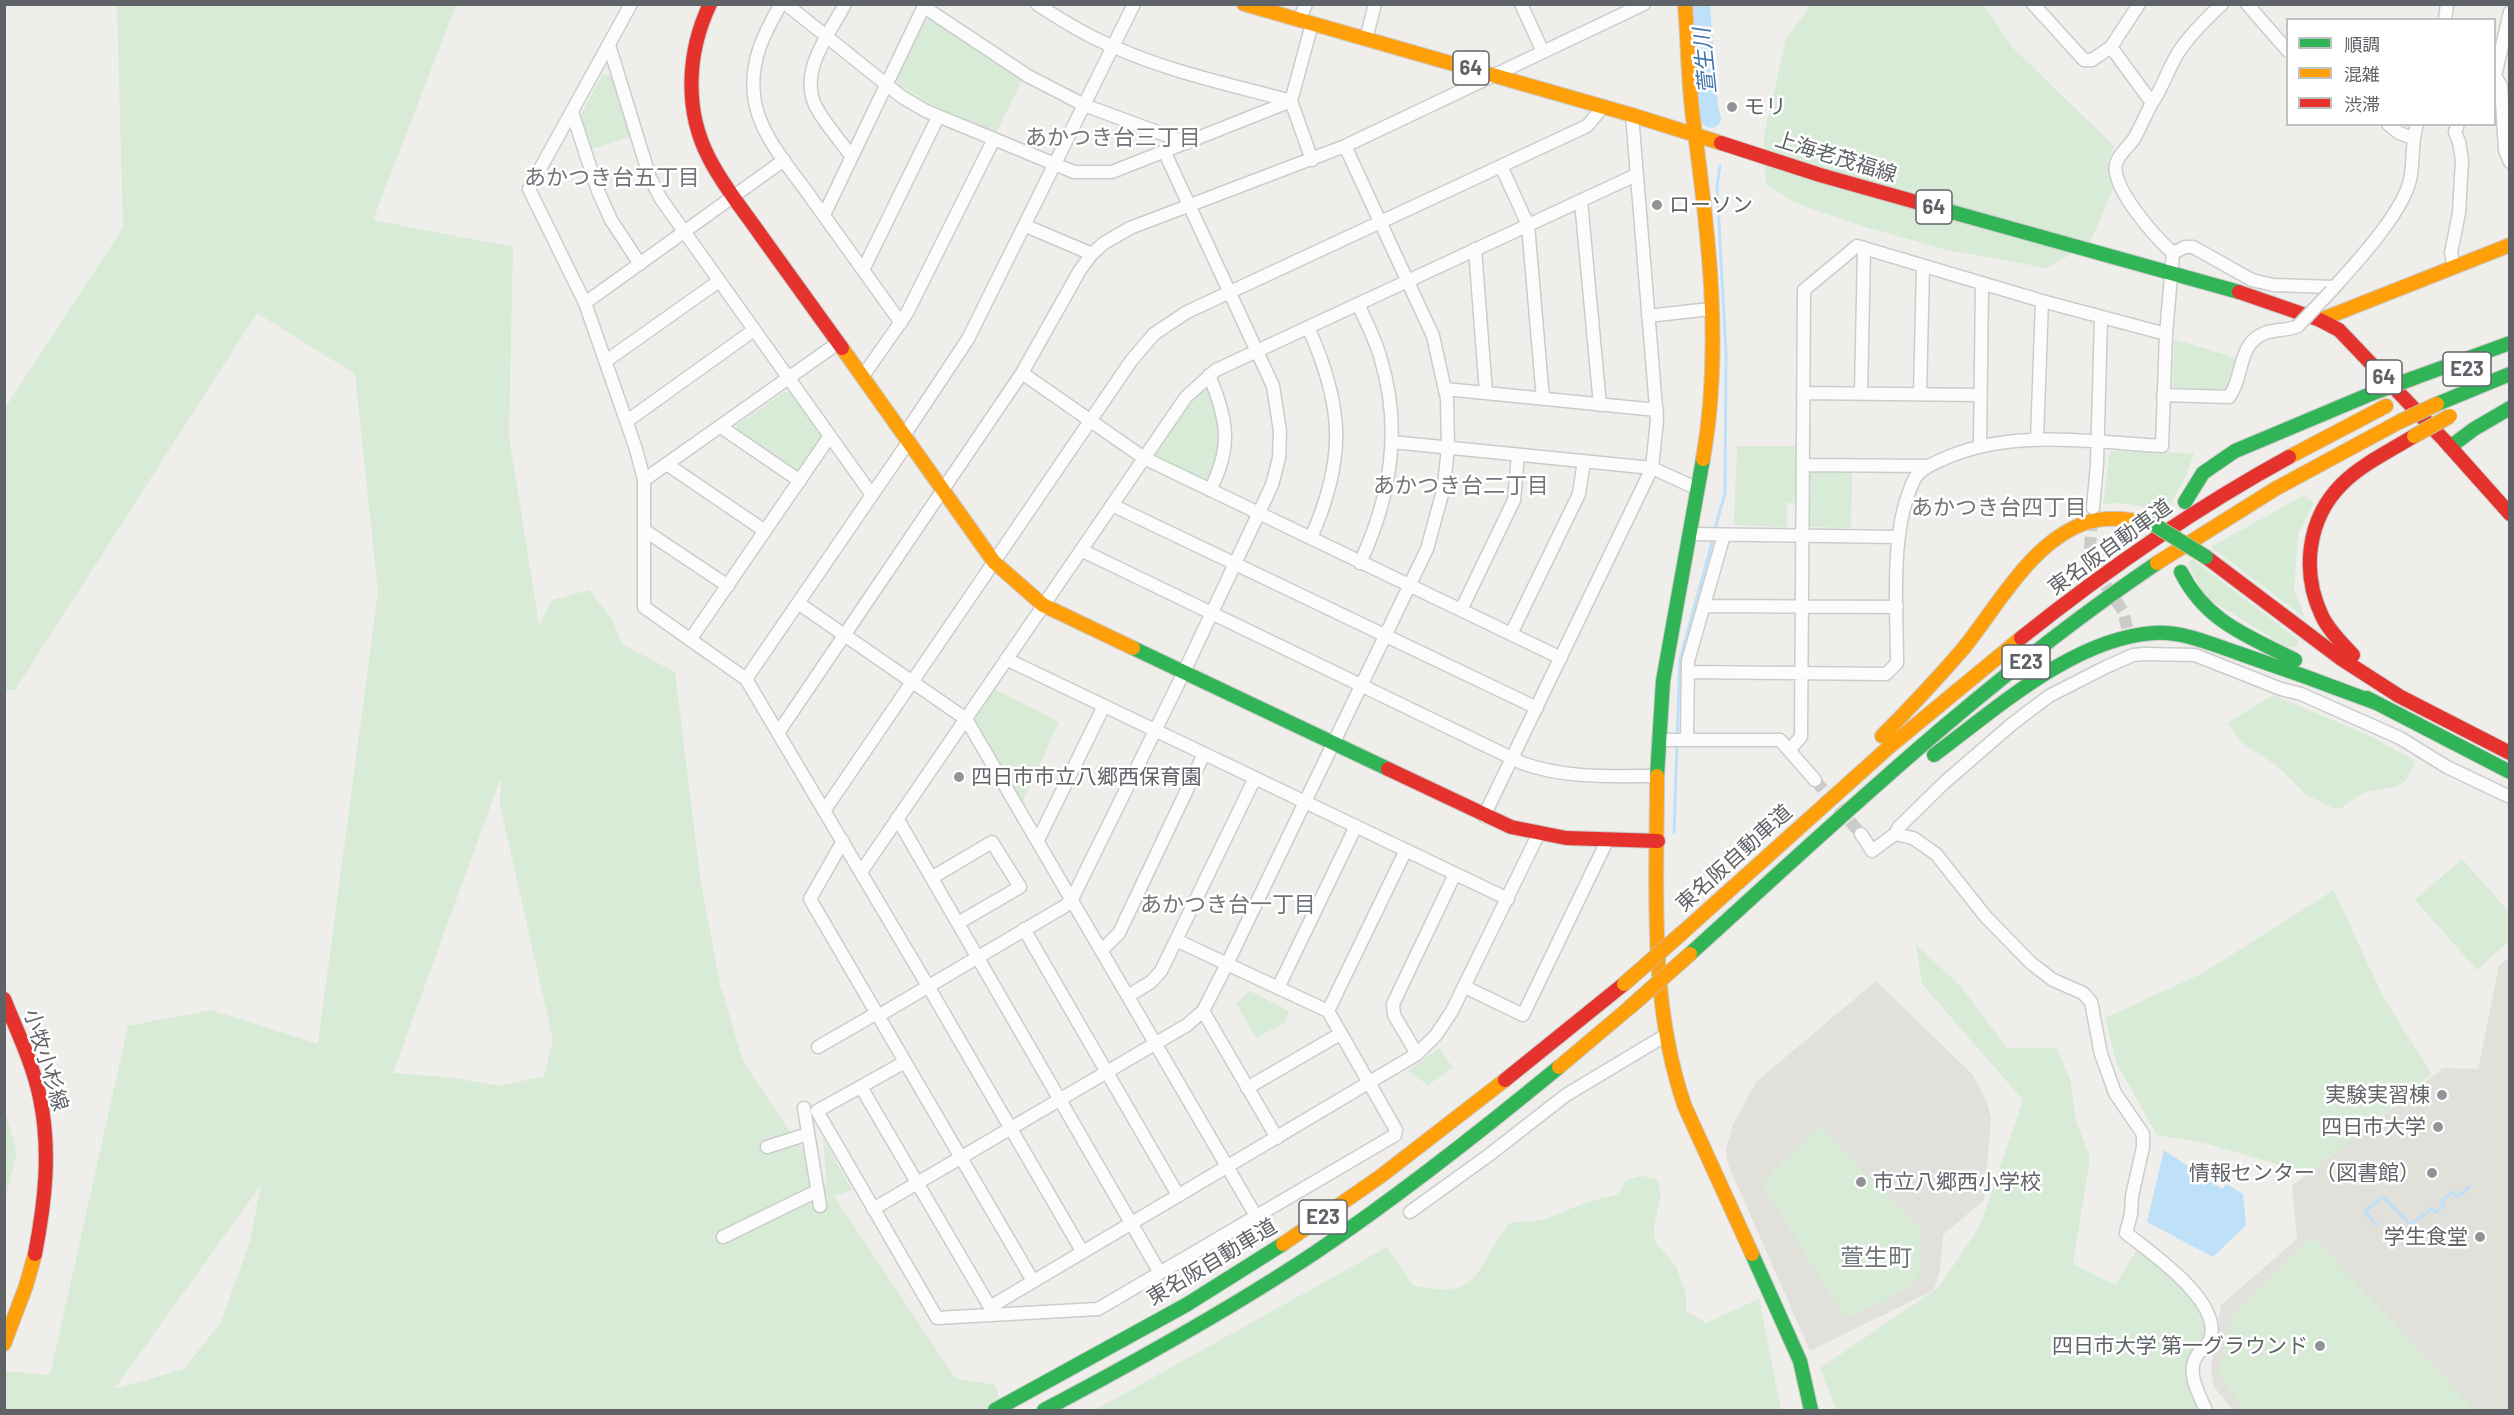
<!DOCTYPE html>
<html>
<head>
<meta charset="utf-8">
<style>
  body { margin:0 }
  #map { position:relative; width:2514px; height:1415px; overflow:hidden; background:#efeeea; font-family:Barlow,"Noto Sans JP",sans-serif }
  canvas { display:block }
  .frame { position:absolute; inset:0; border:6px solid #5f6368; pointer-events:none }
  .legend { position:absolute; left:2286px; top:18px; width:210px; height:108px; box-sizing:border-box; background:#fff; border:2px solid #bfc1c3; margin:0; padding:8px 10px; list-style:none; font-size:18px; color:#5f6368 }
  .legend li { display:flex; align-items:center; gap:12px; height:30px }
  .legend b { width:30px; border:2px solid #bfc1c3 }
</style>
</head>
<body>
<div id="map">
<canvas width="2514" height="1415"></canvas>
<div class="frame"></div>
<ul class="legend">
<li><b style="height:8px;background:#30b455"></b>順調</li>
<li><b style="height:8px;background:#ff9f0a"></b>混雑</li>
<li><b style="height:8px;background:#e5322d"></b>渋滞</li>
</ul>
</div>
<script>
const context = document.querySelector('canvas').getContext('2d');
context.lineJoin = 'round';
function fill(path, color) { context.fillStyle = color; context.fill(path, 'evenodd'); }
function strokePath(path, color, width, dash) { context.strokeStyle = color; context.lineWidth = width; context.lineCap = dash ? 'butt' : 'round'; context.setLineDash(dash || []); context.stroke(path); }
function label(font, color, halo, rows, align = 'center') {
  context.font = font + ' Barlow,"Noto Sans JP",sans-serif'; context.lineWidth = 5; context.setLineDash([]); context.textBaseline = 'middle'; context.strokeStyle = halo; context.fillStyle = color; for (const [text, x, y, turn = 0] of rows) {
    context.save(); context.translate(x, y); context.rotate((+turn || 0) * Math.PI / 180); context.textAlign = isNaN(turn) ? turn : align; if (halo) context.strokeText(text, 0, 0); context.fillText(text, 0, 0); context.restore();
  }
}
fill(new Path2D(`
  M2509,957V1410H2233L2214,1387L2211,1368L2221,1305L2297,1239L2292,1186L2443,1068L2478,1069L2499,966Z
  M1876,981L1973,1075L1987,1102L1991,1119L1984,1200L1943,1235L1940,1271L1934,1290L1810,1351L1728,1164L1726,1150L1733,1124L1757,1081Z`), '#e2e0da');
fill(new Path2D(`
  M117,5H456L373,220L513,247L509,436L539,625L552,600L589,590L612,619L622,644L675,672L701,883L720,984L743,1061L827,1186L823,1138L852,1190L834,1196L955,1378L995,1385L1004,1410H5L4,1371L50,1375L128,1026L211,1010L318,1044L378,592L355,374L257,313L15,690H5V408L123,228ZM501,777L500,805L553,1040L544,1076L500,1086L453,1078L393,1073ZM261,1185L250,1241L221,1322L184,1369L119,1388H115Z
  M1811,5H1984L2011,46L2115,147L2108,160L2113,189L2090,243L2047,268L1948,250L1865,227L1793,202L1766,184L1764,135L1786,39Z
  M931,18L1023,78L996,133L933,105L898,85L897,76L923,21Z
  M603,74L611,75L632,136L589,150L580,123L582,112Z
  M2174,339L2239,359L2226,393L2176,391L2173,388Z
  M1204,387H1210C1225,430 1224,437 1210,480L1205,481L1156,458L1154,453L1187,404Z
  M784,392L792,393L820,431V444L803,471L793,472L736,432L737,425Z
  M1737,446H1797V503H1787V527L1734,525Z
  M2110,451L2194,453L2186,476L2167,510L2120,503L2103,504Z
  M1816,470H1852L1851,528L1810,527V474Z
  M2304,495L2314,503L2298,534L2294,590L2305,618L2211,547Z
  M2192,559L2298,640L2297,647H2287L2205,597L2188,564Z
  M993,688L1059,722L1022,803L974,721L973,716Z
  M2273,695L2370,736L2414,760L2413,768L2405,781L2397,786L2362,793L2341,808L2334,809L2305,794L2276,765L2241,742L2227,723Z
  M2462,859L2509,912V941L2477,970L2415,900Z
  M2334,890L2383,997L2432,1074L2310,1174L2208,1144L2157,1135L2116,1062L2105,1018L2203,973Z
  M1916,944L1961,987L2007,1048H2057L2070,1079L2076,1121L2090,1157L2073,1264L2115,1285L2137,1250C2160,1268 2210,1300 2205,1334C2204,1343 2196,1346 2192,1353C2179,1372 2192,1393 2200,1410H1836L1820,1368L1938,1288L1980,1226L2023,1100L1922,984Z
  M1250,991L1289,1011L1284,1023L1256,1038L1236,1004Z
  M1439,1048L1453,1068L1428,1085L1408,1071Z
  M4,1106L17,1153L5,1199H4Z
  M1820,1126L1920,1229C1920,1242 1923,1259 1920,1272C1914,1295 1865,1309 1845,1318L1761,1183Z
  M1641,1176L1657,1179L1661,1194L1654,1227L1655,1242L1676,1266L1686,1294V1311L1706,1323L1759,1299L1781,1410H1095L1387,1247L1413,1285C1483,1302 1474,1267 1510,1223L1543,1220L1587,1202L1619,1194L1626,1180Z
  M2313,1236L2475,1410H2245L2218,1374L2232,1317Z`), '#d8ebd6');
fill(new Path2D(`
  M2164,1150L2222,1189L2227,1184L2243,1194L2246,1225L2213,1257L2147,1222Z`), '#bfe0f9');
strokePath(new Path2D(`
  M1714,532L1725,493L1726,353L1717,186L1720,166
  M1677,738L1680,660L1713,539
  M1674,833L1677,744
  M2377,1225L2365,1211L2383,1197L2411,1225L2431,1209L2436,1212L2444,1205L2442,1201L2452,1192L2457,1197L2469,1187`), '#bfe0f9', 3);
strokePath(new Path2D(`
  M1700,4L1708,108L1711,118`), '#bfe0f9', 20);
strokePath(new Path2D(`
  M2092,519L2089,561L2123,611L2130,639
  M1815,780L1861,834`), '#cbcbca', 12, [12, 6]);
const street = new Path2D(`
  M631,4L529,189L585,303L636,449L644,480V607L746,679L928,986L1082,1251
  M781,4C764,33 750,61 754,95C757,133 791,169 812,199C841,240 871,281 901,323
  M786,4L902,97L926,111L1074,172H1112L1291,101
  M845,4C829,35 798,71 816,107C825,124 840,140 851,156
  M1037,4C1061,20 1087,36 1114,47C1170,72 1232,85 1291,101
  M1521,4L1543,52
  M2033,4L2084,60H2092L2111,47
  M2247,4L2288,51
  M924,7L1028,76L1084,105L1187,143
  M2510,12L2495,76L2501,86L2505,150L2510,162
  M1299,20L1306,4
  M2445,20L2447,4
  M1312,24L1291,101L1312,160
  M1366,39L1375,4
  M609,45L650,178L661,199L872,495
  M2152,103C2163,87 2168,69 2178,53C2188,37 2208,17 2222,4
  M572,112L598,191L611,220L640,264
  M2388,124L2399,133L2413,138
  M1345,146L1433,336L1447,399L1448,447L1444,487L1427,549L1305,802L1508,899
  M1501,166L1528,225L1543,399
  M1581,201L1600,405
  M824,215L925,4
  M1026,226L1092,254
  M1475,249L1486,393
  M2173,253L2185,247H2193L2252,280L2273,285L2334,287
  M2454,267L2451,253L2459,213L2462,160L2459,142L2455,132L2458,124
  M863,270L938,117
  M2331,291C2355,264 2402,214 2410,180C2414,162 2411,143 2417,124
  M585,303L784,160
  M1358,304C1366,322 1376,340 1381,360C1402,429 1390,499 1360,563
  M1648,316L1710,309
  M1308,327C1344,407 1346,458 1311,538
  M606,361L719,281
  M1022,373L1144,458L1561,658
  M1209,375C1227,418 1233,446 1210,490
  M863,376L907,313L994,139
  M1445,389L1657,410
  M1803,393L1980,395
  M1861,393L1864,249
  M1920,394L1923,267
  M2163,395L2229,397C2244,378 2237,343 2265,333C2276,329 2287,331 2298,326
  M627,421L754,330
  M721,427L800,481
  M905,434L968,339L1134,4
  M2037,439L2042,301
  M1392,442L1652,468L1698,489
  M1980,446L1982,284
  M668,465L765,531
  M1803,465L1928,466
  M644,480L838,343
  M1112,505L1537,708
  M2093,508L2097,464L2101,317
  M644,530L728,586
  M1690,534L1898,537
  M1081,550L1522,763C1567,779 1610,776 1657,776
  M798,603L966,719L1256,1216
  M1704,606L1897,607
  M1461,610L1514,500L1518,455
  M1511,634L1579,494L1584,461
  M690,640L830,436
  M1006,659L1255,778
  M1688,672L1886,674L1897,663C1897,607 1889,529 1915,478C1920,469 1932,464 1941,460C2009,428 2090,442 2162,446L2166,334L2173,253C2156,238 2111,188 2116,164C2119,153 2130,146 2135,137C2141,126 2146,114 2152,103L2111,47L2139,4
  M746,679L909,441
  M778,733L1022,373L1080,270L1092,254L1104,243L1130,228L1345,146L1644,4
  M1687,739L1688,661L1724,535
  M1658,740H1780L1815,780
  M1789,750L1801,737L1804,290L1857,246L2042,301L2166,334
  M824,811L1131,361L1154,334L1187,312L1587,126L1603,107
  M1484,816L1652,468L1657,420L1632,115
  M897,818L1160,1273
  M1861,834L1872,851L1895,834L1899,827L1945,782L2012,724L2049,696L2106,667L2133,655L2145,654L2195,655L2281,689L2301,694L2400,738L2447,767L2510,797
  M1895,834L1913,838L1936,854L1986,917L2031,963L2053,980L2083,993L2091,1002L2101,1054L2115,1093L2143,1134V1147L2132,1196L2131,1214L2126,1233C2151,1253 2219,1299 2211,1336C2210,1344 2203,1348 2198,1354C2185,1370 2199,1395 2206,1410
  M1038,840L1104,706
  M843,841L810,899L1033,1281
  M861,872L1186,397L1216,370L1636,175
  M933,877L992,842L1020,887L958,923
  M1024,929L1178,1195
  M1101,951L1119,933L1204,754
  M1465,987L1523,1015L1607,841
  M1278,988L1356,826
  M1128,996L1151,982L1161,971L1255,778L1305,802L1227,964L1176,940
  M1203,1011L1277,1138
  M1328,1011L1406,850
  M878,1016L1065,906L1072,899L1184,672L1272,485L1279,458L1280,431L1273,386L1165,153
  M818,1047L877,1013
  M1417,1054L1394,1015L1393,1004L1455,874
  M861,1087L990,1307V1314
  M1247,1088L1340,1034
  M804,1108L820,1206
  M767,1147L808,1134
  M873,1209L1187,1025L1203,1011L1227,964L1328,1011L1396,1130L1395,1135L1098,1309L937,1318L817,1111L905,1062
  M1410,1212L1489,1155L1566,1095L1666,1035
  M723,1237L817,1191
  M990,1307L1417,1054L1436,1035L1452,1011L1538,835`);
const fast = new Path2D(`
  M1941,209L2239,292
  M2414,378L2510,343
  M2437,404L2510,374
  M2450,447L2474,429L2510,408
  M2185,502L2203,473L2235,451L2373,393
  M2181,572C2206,622 2248,636 2295,660
  M1133,648L1388,769
  M2367,698L2510,772
  M1934,755C1996,709 2074,638 2154,633C2183,631 2211,644 2238,653C2285,669 2332,686 2379,704
  M1657,776L1663,681L1703,459
  M1690,954C1840,818 1988,677 2157,563
  M1752,1254L1800,1361L1811,1410
  M995,1410L1186,1305L1283,1244
  M1044,1410C1137,1361 1229,1310 1316,1252C1400,1195 1480,1132 1559,1067`);
const slow = new Path2D(`
  M1244,4L1632,115L1721,143
  M1685,4C1688,42 1688,80 1693,118C1708,229 1723,347 1703,459
  M2320,320L2510,245
  M842,348L994,562L1043,605L1133,648
  M2289,457L2386,406
  M2157,563L2275,489L2399,422
  M1882,736C1910,708 1937,679 1963,649C1998,606 2030,543 2085,523C2107,515 2132,519 2153,524
  M1657,776C1657,886 1648,1001 1685,1107L1752,1254
  M1682,933L1889,747L2021,638
  M1559,1067L1629,1008
  M1283,1244L1381,1176L1505,1080
  M4,1344L26,1286L35,1254`);
const jam = new Path2D(`
  M710,4C687,52 684,110 709,158C723,186 744,211 762,237C789,274 815,311 842,348
  M1721,143L1820,175L1941,209
  M2239,292L2320,320L2339,330L2444,440L2510,514
  M2206,557L2340,658L2399,696L2510,753
  M2021,638C2106,570 2194,509 2289,457
  M2353,655C2342,643 2329,631 2322,616C2301,572 2307,519 2342,484C2362,464 2390,451 2414,436
  M1388,769L1511,827L1566,838L1658,841
  M4,999C17,1031 33,1064 40,1098C51,1151 45,1202 35,1254
  M1505,1080L1624,984`);
strokePath(street, '#cbcccc', 15);
strokePath(fast, '#cacacb', 16);
strokePath(slow, '#cacacb', 16);
strokePath(jam, '#cacacb', 16);
strokePath(street, '#fdfcfc', 12);
strokePath(fast, '#30b455', 14);
strokePath(slow, '#ff9f0a', 14);
strokePath(jam, '#e5322d', 14);
const streetBridge = new Path2D(`
  M2298,326L2331,291`);
const fastBridge = new Path2D(`
  M2373,393L2414,378
  M2153,524L2206,557`);
const slowBridge = new Path2D(`
  M2399,422L2437,404
  M2414,436L2450,416
  M1624,984L1682,933
  M1629,1008L1690,954`);
strokePath(streetBridge, '#cbcccc', 15, []);
strokePath(fastBridge, '#c8b996', 16, []);
strokePath(slowBridge, '#c8b996', 16, []);
strokePath(streetBridge, '#fdfcfc', 12);
strokePath(fastBridge, '#30b455', 14);
strokePath(slowBridge, '#ff9f0a', 14);
for (const [x, y, r, color] of [
  [1732,107,6,"#919496"],
  [1657,205,6,"#919496"],
  [959,777,6,"#919496"],
  [2442,1095,6,"#919496"],
  [2438,1127,6,"#919496"],
  [2432,1173,6,"#919496"],
  [1861,1182,6,"#919496"],
  [2480,1237,6,"#919496"],
  [2320,1346,6,"#919496"]
]) { const dot = new Path2D(); dot.arc(x, y, r, 0, 2 * Math.PI); context.fillStyle = color; context.fill(dot); strokePath(dot, '#fff', 2); }
for (const [x, y, w] of [
  [1471,68,36],
  [1934,207,36],
  [2467,369,48],
  [2384,377,36],
  [2026,662,48],
  [1323,1217,48]
]) { const box = new Path2D(); box.roundRect(x - w / 2, y - 17, w, 34, 4.5); context.fillStyle = '#fff'; context.fill(box); strokePath(box, '#5f6368', 1.5); }
label('bold 20px', '#5f6368', null, [
  ["64",1471,68],
  ["64",1934,207],
  ["E23",2467,369],
  ["64",2384,377],
  ["E23",2026,662],
  ["E23",1323,1217]
]);
label('21px', '#5f6368', '#fff', [
  ["モリ",1744,107,"left"],
  ["ローソン",1669,205,"left"],
  ["四日市市立八郷西保育園",971,777,"left"],
  ["実験実習棟",2430,1095],
  ["四日市大学",2426,1127],
  ["情報センター（図書館）",2420,1173],
  ["市立八郷西小学校",1873,1182,"left"],
  ["学生食堂",2468,1237],
  ["四日市大学 第一グラウンド",2308,1346]
], 'right');
label('21px', '#5f6368', '#fff', [
  ["上海老茂福線",1836,157,17],
  ["東名阪自動車道",2110,547,-36],
  ["東名阪自動車道",1734,858,-42],
  ["小牧小杉線",46,1060,73],
  ["東名阪自動車道",1212,1262,-31]
]);
label('italic 22px', '#4174aa', '#fff', [
  ["萱生川",1705,61,-96]
]);
label('22px', '#70757a', '#fff', [
  ["あかつき台三丁目",1113,138],
  ["あかつき台五丁目",612,178],
  ["あかつき台二丁目",1461,486],
  ["あかつき台四丁目",1999,508],
  ["あかつき台一丁目",1228,905]
]);
label('24px', '#70757a', '#fff', [
  ["萱生町",1876,1258]
]);
</script>
</body>
</html>
